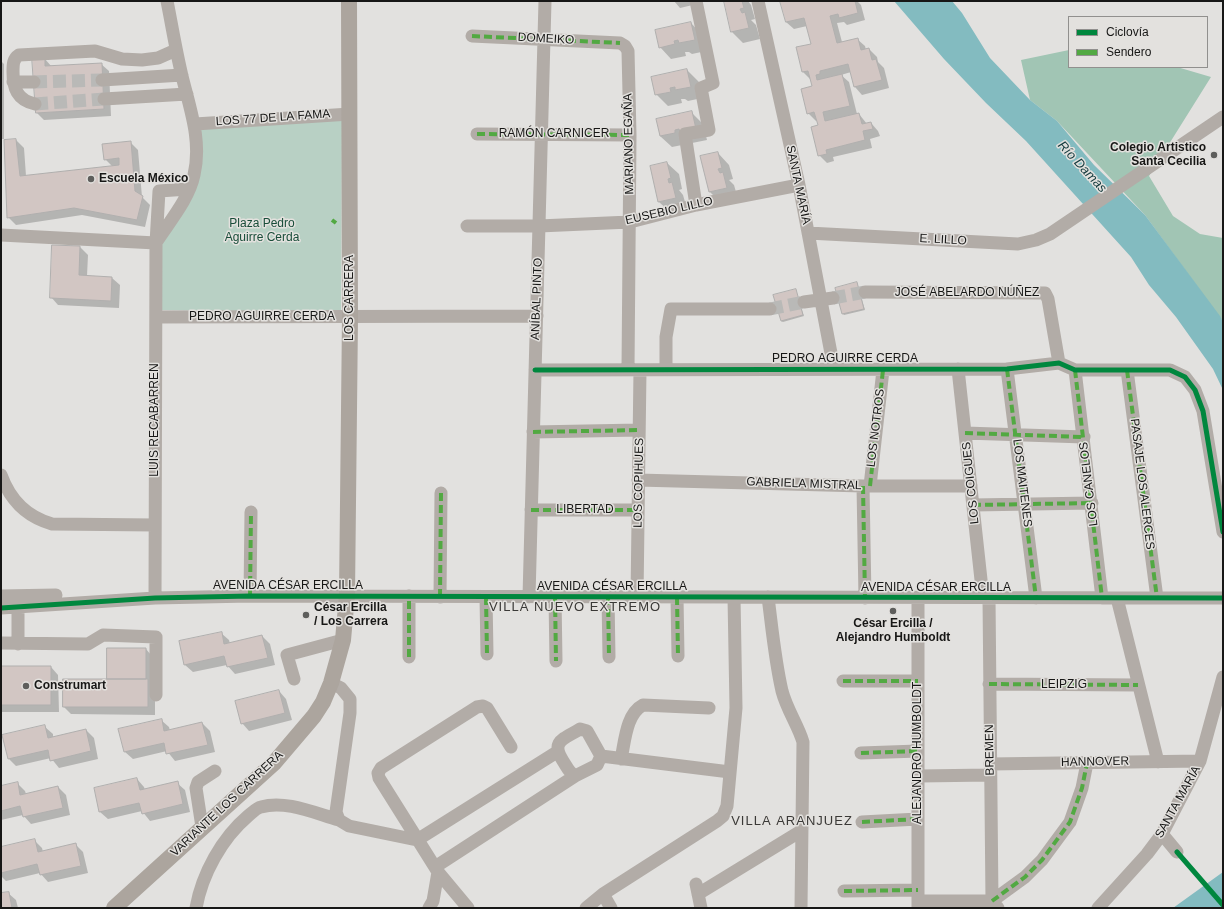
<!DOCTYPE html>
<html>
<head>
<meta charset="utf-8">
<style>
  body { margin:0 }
  #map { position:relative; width:1224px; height:909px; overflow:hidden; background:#e2e1df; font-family:Helvetica,sans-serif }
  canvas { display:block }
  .frame { position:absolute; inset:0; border:2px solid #171716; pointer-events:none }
  .legend { position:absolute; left:1068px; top:16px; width:140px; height:52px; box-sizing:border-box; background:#e3e1de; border:1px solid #91908e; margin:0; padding:5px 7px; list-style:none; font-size:12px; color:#171716 }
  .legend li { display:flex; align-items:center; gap:8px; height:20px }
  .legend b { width:20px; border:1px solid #91908e }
</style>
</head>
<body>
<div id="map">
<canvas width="1224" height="909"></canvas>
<div class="frame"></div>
<ul class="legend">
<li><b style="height:5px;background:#00873e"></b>Ciclovía</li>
<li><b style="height:5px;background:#52a942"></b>Sendero</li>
</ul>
</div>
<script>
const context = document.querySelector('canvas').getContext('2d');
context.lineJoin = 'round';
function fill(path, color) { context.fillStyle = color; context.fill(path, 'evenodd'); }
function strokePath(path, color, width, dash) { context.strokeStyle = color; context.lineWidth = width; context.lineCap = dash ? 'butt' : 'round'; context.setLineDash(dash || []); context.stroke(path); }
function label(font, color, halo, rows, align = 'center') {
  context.font = font + ' Helvetica,sans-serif'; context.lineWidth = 3; context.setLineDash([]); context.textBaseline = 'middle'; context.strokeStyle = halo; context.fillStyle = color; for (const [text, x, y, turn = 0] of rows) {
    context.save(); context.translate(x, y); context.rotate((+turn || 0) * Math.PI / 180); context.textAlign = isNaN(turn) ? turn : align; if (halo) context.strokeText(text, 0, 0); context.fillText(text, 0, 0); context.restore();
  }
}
fill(new Path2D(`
  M342,120L341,312L158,310L159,245L186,204L199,129Z`), '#b8d0c4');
fill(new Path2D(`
  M1069,50V67H1177L1211,77L1149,176L1173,216L1200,234L1223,238V322L1145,215L1057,121L1030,100L1021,60Z`), '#a1c5b4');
fill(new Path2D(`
  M894,1H952L962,13L990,58L1030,100L1057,121L1094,165L1145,215L1220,316L1223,322V390L1213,369L1176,317L1149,285L1131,257L1026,141L986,103L944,59Z
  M1223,872V908H1173Z`), '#83bbc0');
fill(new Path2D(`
  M674,1H696L697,4L680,8Z
  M725,1H748L751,5L755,19L751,20L756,25L760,39L743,43L732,32Z
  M783,1H857L861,5L865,20L847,25L844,22L837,23L842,42L857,39L865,46L866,50L869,49L877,57L878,62L884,68L889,88L862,95L855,87L851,72L841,75L849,82L857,114H859L867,124L871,123L878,131L880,136L870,139L872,148L833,157L834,161L827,163L819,155V126L817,120L816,121L808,113L813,87L811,80L803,72L797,48L812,44L807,26L794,29L786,22Z
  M691,23L702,35L706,51L692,54L689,52H685L686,56L671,59L660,47Z
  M44,58L52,67L101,64L109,71L111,116L44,120L37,113Z
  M1,61L4,64V139H1Z
  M687,70L699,82L702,98L688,101L685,99H681L682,103L668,106L656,94Z
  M691,112L703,124L707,140L672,147L660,136L657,120Z
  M16,140L24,148L26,176L113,167L105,159L130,142L138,150L142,197L150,205L145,227L82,215L16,225L8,217Z
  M718,153L729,165L733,179L729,180L734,185L738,199L721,203L710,192Z
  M667,163L679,174L682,189L679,190L683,195L687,209L671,213L659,202Z
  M53,246L80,247L88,255L87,276L112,278L120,285L119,308L58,305L51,297Z
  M857,283L865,310L844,315L843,314Z
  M795,290L804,316L783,322L781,321Z
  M221,633L229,640L230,644L262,636L270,644L275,665L235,674L227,665L193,672L185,665Z
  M146,649L151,655L155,687V715L71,714L64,707L109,680Z
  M1,667H51L58,675L59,712H1Z
  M279,691L286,699L292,720L249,731L242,723Z
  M161,720L169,727L170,731L202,723L210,731L215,752L175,761L167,751L133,759L125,752Z
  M45,727L53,734V738L86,730L94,738L98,759L59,768L51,758L16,766L9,759Z
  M137,779L144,787L145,790L177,783L185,790L190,812L150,821L142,811L108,819L100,812Z
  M17,783L25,791L26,794L58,787L66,795L70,815L31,824L23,815L1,820V787Z
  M35,841L42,848L43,852L75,844L83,852L88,873L48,882L40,873L6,881L1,876V848Z
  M8,893L16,900L18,908H1V894Z`), '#0003');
const building = new Path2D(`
  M724,1H742L744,8L740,9L742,13L745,12L749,28L731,32Z
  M780,1H855L858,13L839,18L838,14L830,16L837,43L858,38L861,50L869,48L872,60L876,59L882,80L854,87L848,64L820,71V74L816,75L817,80L842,74L850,106L823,112L825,121L859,113L862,124L871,122L873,129L863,131L865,140L826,150L827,154L818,156L811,127L818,125L814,112L807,114L801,89L812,86L808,71L802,72L796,47L811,44L804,18L786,22Z
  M691,22L695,40L679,43L678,40L674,41L675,44L659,48L655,30Z
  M32,57H45V66L102,63L104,109L36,113Z
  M687,69L691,87L675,90V87L670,88L671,92L655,95L651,77Z
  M692,111L696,129L680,132L679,129L675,130V133L660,136L656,119Z
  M16,139L20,176L119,165V158L104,160L102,144L131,141L135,191L143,196L137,220L74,208L7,218L4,140Z
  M718,152L722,168L718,169L720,173L723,172L727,188L709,192L700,156Z
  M667,162L671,178L668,179L669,183L672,182L676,198L658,202L650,166Z
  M52,245L80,246L79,275L112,277L111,301L50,298Z
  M857,282L864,309L842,314L835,288Z
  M796,289L803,315L781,321L773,295Z
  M222,632L224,644L262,635L268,658L227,667L224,656L184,665L179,641Z
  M107,648H146V679H107Z
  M1,666H51V705H1Z
  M63,679H148V707H63Z
  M279,690L285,713L241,724L235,701Z
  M162,719L164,731L202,722L208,745L166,754L164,743L124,752L118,729Z
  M45,725L48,738L86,729L91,751L50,761L48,750L8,759L2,735Z
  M137,778L140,790L178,781L183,804L142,814L139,803L99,812L94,788Z
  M18,782L20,795L58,786L63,808L23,817L20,806L1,811V786Z
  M35,839L38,852L76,843L81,866L40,875L37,864L1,873V847Z
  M9,892L12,908H1V893Z`);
fill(building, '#d2c6c3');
strokePath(building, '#b0afae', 1);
strokePath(new Path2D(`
  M34,82L102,80
  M35,104L104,99
  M833,298L865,292
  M770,309L804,302`), '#b9b9b7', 13, [13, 6]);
strokePath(new Path2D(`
  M758,1L799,185L834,369
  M472,36L620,43L625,46L628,51L630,135L628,369
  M102,80L182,75
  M13,82H34
  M104,99L187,94
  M35,104C17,100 13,88 13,72C13,64 13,59 19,55L95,51L122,59L142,60L158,58L176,50
  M195,124L350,114
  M477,134L630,135
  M696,205L685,134L709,130L701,88L713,83L696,1
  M467,226H539L630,222L696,205L799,185
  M808,233L1018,244L1036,240L1050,234L1223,117
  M1,235L156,243
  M157,241C170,221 189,199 194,175C202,141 190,109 182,76C176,51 172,26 167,1
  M865,292L1045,293L1048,299L1059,363
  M804,302L833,298
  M156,317L537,316
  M666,369V337L671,309H770
  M958,369L983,598
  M1007,369L1036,598
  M535,370L1007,369L1059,363L1075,370H1170L1185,377L1195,390L1203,411L1223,532
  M1075,370L1102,598
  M1127,370L1157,598
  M533,432L639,430
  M965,433L1084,437
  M1,475C10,500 27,517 52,524L155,525
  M638,480L863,486H971
  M863,486L865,598
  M870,486L883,370
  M973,505L1092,503
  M531,510H638
  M1,596L56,595
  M250,596L251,512
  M440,597L441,493
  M486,597L487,654
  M529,597L545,1
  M555,597L556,661
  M608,597L609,657
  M637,597L640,370
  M677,597L678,656
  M768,597C772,628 775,661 782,691C787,710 798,725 803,742L801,908
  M155,598L156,243L159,191L188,189
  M918,598V908
  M989,598L992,901
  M1117,598L1158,762
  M1,608L155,598L250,596L1223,598
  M1,643L88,644L103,635L156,637V695
  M18,644V606
  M409,657V596
  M294,679L287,655L343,640
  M843,681H918
  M331,683L341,688L350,699V713L336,812L339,820L349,826L417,840L557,752
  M989,684L1138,685
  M580,729L587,731L601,756L597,765L575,776C569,773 567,767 563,761C550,741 564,739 580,729Z
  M861,753L918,751
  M601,756L730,772
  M621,759C625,741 626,714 643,705L709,708
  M990,764L1200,761
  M919,776L990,775
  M862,822L918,819
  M202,827L196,788L198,782L215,771
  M1162,834L1177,852
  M435,867L575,776
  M696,884L701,908
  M844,891L918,890
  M603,894L611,908
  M698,894L801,831
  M918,901H992L998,908
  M992,901L1025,877L1042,860L1070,822L1082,788L1087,763
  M196,908C202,874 222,838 248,816C252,813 256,808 261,807C286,800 314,813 339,820
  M429,908L433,901L438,872
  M468,908L438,872L379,778L378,773L381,768L477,707L483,706L487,708L511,747
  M586,908L603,894L717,821L723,816L727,806L736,708L734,597
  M1098,908L1147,854L1162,834L1200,761L1223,677`), '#b2aca7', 13);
strokePath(new Path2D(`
  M114,908L274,763L314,716L323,702L331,683L343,640L347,595L350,317L349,1`), '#aca59e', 16);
strokePath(new Path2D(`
  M472,36L620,43
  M477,134L630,135
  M332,220L336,223
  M1007,369L1036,598
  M1075,370L1102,598
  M1127,370L1157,598
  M533,432L639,430
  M965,433L1084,437
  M863,486L865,598
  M870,486L883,370
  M973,505L1092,503
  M531,510H638
  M250,596L251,512
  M440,597L441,493
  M486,597L487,654
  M555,597L556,661
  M608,597L609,657
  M677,597L678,656
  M409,657V596
  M843,681H918
  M989,684L1138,685
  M861,753L918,751
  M862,822L918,819
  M844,891L918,890
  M992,901L1025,877L1042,860L1070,822L1082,788L1087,763`), '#52a942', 4, [8, 4]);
strokePath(new Path2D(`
  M535,370L1007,369L1059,363L1075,370H1170L1185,377L1195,390L1203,411L1223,532
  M1,608L155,598L250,596L1223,598
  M1177,852L1223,905`), '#00873e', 5);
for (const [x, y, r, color] of [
  [1214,155,4,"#5e5e5c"],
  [91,179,4,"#5e5e5c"],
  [893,611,4,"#5e5e5c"],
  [306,615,4,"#5e5e5c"],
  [26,686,4,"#5e5e5c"]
]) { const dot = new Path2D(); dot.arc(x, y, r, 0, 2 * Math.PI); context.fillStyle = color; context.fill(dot); strokePath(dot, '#e3e1de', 1.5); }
label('12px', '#171716', '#e3e1de', [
  ["DOMEIKO",546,39,3],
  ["LOS 77 DE LA FAMA",273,118,-4],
  ["RAMÓN CARNICER",554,134],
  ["MARIANO EGAÑA",629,144,-91],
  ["SANTA MARÍA",798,185,78],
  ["EUSEBIO LILLO",669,211,-13],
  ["E. LILLO",943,240,3],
  ["JOSÉ ABELARDO NÚÑEZ",967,293],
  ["LOS CARRERA",350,298,-90],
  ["ANÍBAL PINTO",537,299,-88],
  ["PEDRO AGUIRRE CERDA",262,317],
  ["PEDRO AGUIRRE CERDA",845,359],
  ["LUIS RECABARREN",155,420,-90],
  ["LOS NOTROS",876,428,-83],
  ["LOS COPIHUES",639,483,-89],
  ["LOS COIGUES",971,483,-96],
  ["LOS MAITENES",1022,483,83],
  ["GABRIELA MISTRAL",804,484,2],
  ["LOS CANELOS",1089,484,-97],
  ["PASAJE LOS ALERCES",1142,484,83],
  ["LIBERTAD",585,510],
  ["AVENIDA CÉSAR ERCILLA",288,586],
  ["AVENIDA CÉSAR ERCILLA",612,587],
  ["AVENIDA CÉSAR ERCILLA",936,588],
  ["LEIPZIG",1064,685],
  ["BREMEN",990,750,-91],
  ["ALEJANDRO HUMBOLDT",918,753,-90],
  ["HANNOVER",1095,762,-1],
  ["SANTA MARÍA",1178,802,-61],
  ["VARIANTE LOS CARRERA",227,804,-43]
]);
label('bold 12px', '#171716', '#e3e1de', [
  ["Colegio Artistico",1206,148,"right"],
  ["Santa Cecilia",1206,162,"right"],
  ["Escuela México",99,179],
  ["César Ercilla",314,608],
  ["/ Los Carrera",314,622],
  ["César Ercilla /",893,624,"center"],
  ["Alejandro Humboldt",893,638,"center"],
  ["Construmart",34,686]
], 'left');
label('12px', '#184d39', '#e3e1de', [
  ["Plaza Pedro",262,224],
  ["Aguirre Cerda",262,238]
]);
label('italic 13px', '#133a3d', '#e3e1de', [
  ["Río Damas",1082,167,47]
]);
context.letterSpacing = '1px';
label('13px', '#3a3937', '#e3e1de', [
  ["VILLA NUEVO EXTREMO",575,607],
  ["VILLA ARANJUEZ",792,821]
]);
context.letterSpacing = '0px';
</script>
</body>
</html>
